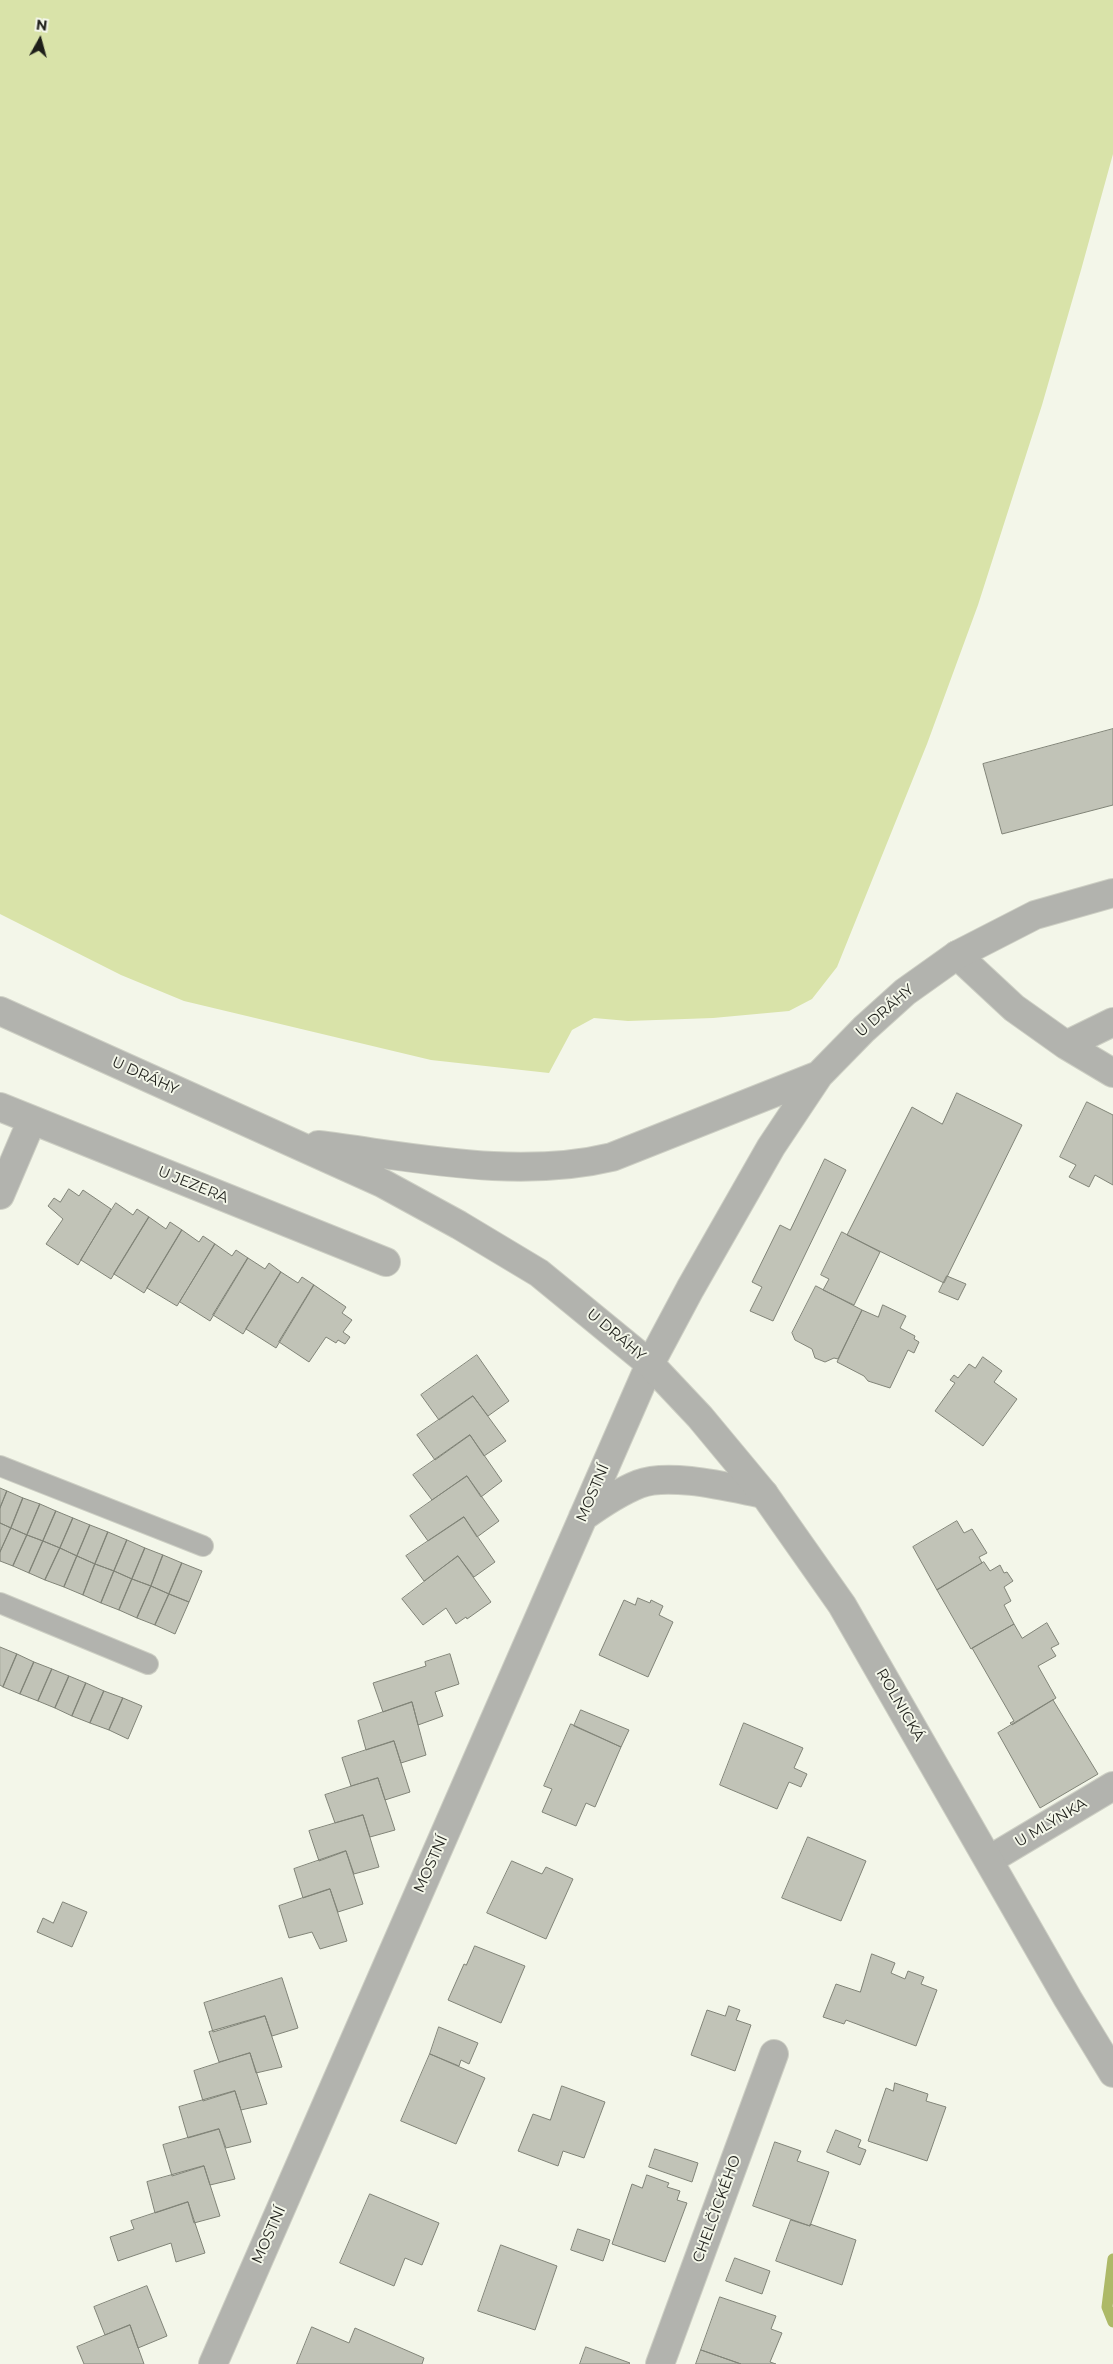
<!DOCTYPE html>
<html>
<head>
<meta charset="utf-8">
<style>
  body { margin:0 }
  #map { position:relative; width:1113px; height:2364px; overflow:hidden; background:#f3f6e9; font-family:Montserrat,sans-serif }
  canvas { display:block }
  .north { position:absolute; left:15px; top:15px; width:50px; height:50px; -webkit-text-stroke:4px #f3f6e9; paint-order:stroke; rotate:7deg; font-size:14px; font-weight:700; line-height:20px; text-align:center; color:#1e1f1a }
  .north::after { content:''; display:block; margin:auto; width:18px; height:22px; background:#1e1f1a; clip-path:polygon(50% 0,100% 100%,50% 72%,0 100%) }
</style>
</head>
<body>
<div id="map">
<canvas width="1113" height="2364"></canvas>
<div class="north">N</div>
</div>
<script>
const context = document.querySelector('canvas').getContext('2d');
context.lineJoin = 'round';
function fill(path, color) { context.fillStyle = color; context.fill(path, 'evenodd'); }
function strokePath(path, color, width, dash) { context.strokeStyle = color; context.lineWidth = width; context.lineCap = dash ? 'butt' : 'round'; context.setLineDash(dash || []); context.stroke(path); }
function label(font, color, halo, rows, align = 'center') {
  context.font = font + ' Montserrat,sans-serif'; context.lineWidth = 4; context.setLineDash([]); context.textBaseline = 'middle'; context.strokeStyle = halo; context.fillStyle = color; for (const [text, x, y, turn = 0] of rows) {
    context.save(); context.translate(x, y); context.rotate((+turn || 0) * Math.PI / 180); context.textAlign = isNaN(turn) ? turn : align; if (halo) context.strokeText(text, 0, 0); context.fillText(text, 0, 0); context.restore();
  }
}
fill(new Path2D(`
  M0,0H1113V154L1081,270L1042,405L978,605L927,744L837,967L812,999L789,1011L713,1018L628,1021L594,1018L572,1030L549,1073L431,1060L184,1001L121,975L0,914Z`), '#d9e3a9');
strokePath(new Path2D(`
  M1113,2259L1107,2307L1113,2322`), '#adb967', 11);
const building = new Path2D(`
  M1113,729V805L1002,834L983,764Z
  M957,1093L1022,1125L944,1283L847,1235L912,1107L942,1124Z
  M1087,1102L1113,1115V1185L1095,1175L1089,1187L1069,1177L1076,1165L1060,1157Z
  M825,1159L846,1170L773,1321L750,1311L762,1287L752,1282L780,1225L790,1230Z
  M69,1189L79,1196L83,1190L111,1209L78,1265L46,1244L63,1219L48,1206L54,1198L60,1202Z
  M116,1203L133,1215L137,1209L149,1217L111,1279L81,1260Z
  M149,1217L166,1229L170,1222L182,1230L144,1293L114,1274Z
  M182,1230L199,1242L203,1236L215,1244L177,1306L147,1288Z
  M842,1232L880,1252L854,1305L823,1290L829,1279L821,1275Z
  M215,1244L232,1256L236,1250L248,1258L210,1321L180,1302Z
  M248,1258L265,1269L269,1263L281,1272L243,1334L213,1315Z
  M281,1272L298,1283L302,1277L314,1285L276,1348L246,1329Z
  M947,1276L966,1284L958,1300L939,1292Z
  M314,1285L346,1307L342,1313L352,1320L343,1332L350,1337L345,1344L338,1340L336,1343L326,1337L309,1362L279,1342Z
  M816,1286L862,1310L838,1359L834,1358L825,1362L815,1358L812,1349L795,1340L792,1333Z
  M883,1305L906,1316L900,1328L915,1336L914,1339L919,1342L914,1353L908,1350L890,1388L868,1381L864,1376L837,1362L862,1310L878,1317Z
  M477,1355L509,1401L488,1416L473,1396L439,1420L421,1395Z
  M983,1357L1002,1371L994,1382L1017,1399L983,1446L935,1411L955,1383L950,1380L954,1375L958,1378L969,1364L975,1368Z
  M473,1396L506,1441L484,1456L470,1435L435,1460L417,1435Z
  M470,1435L502,1481L481,1497L467,1476L432,1500L413,1475Z
  M467,1476L499,1521L477,1537L464,1517L428,1541L410,1516Z
  M0,1488L7,1491L0,1508Z
  M7,1491L23,1498L11,1528L0,1523V1508Z
  M23,1498L40,1504L27,1535L11,1528Z
  M40,1504L56,1511L43,1541L27,1535Z
  M56,1511L73,1518L60,1548L43,1541Z
  M464,1517L495,1562L474,1577L458,1556L424,1581L406,1556Z
  M73,1518L90,1525L77,1556L60,1548Z
  M957,1521L964,1533L972,1529L987,1553L979,1557L982,1563L937,1590L913,1547Z
  M0,1523L11,1528L0,1552Z
  M90,1525L108,1532L95,1564L77,1556Z
  M11,1528L27,1535L13,1566L0,1561V1552Z
  M108,1532L127,1540L114,1571L95,1564Z
  M27,1535L43,1541L29,1573L13,1566Z
  M127,1540L145,1548L132,1579L114,1571Z
  M43,1541L60,1548L45,1580L29,1573Z
  M60,1548L77,1556L64,1587L45,1580Z
  M145,1548L163,1555L151,1586L132,1579Z
  M163,1555L182,1563L169,1594L151,1586Z
  M77,1556L95,1564L83,1595L64,1587Z
  M458,1556L491,1602L467,1619L466,1617L456,1624L446,1608L423,1625L402,1599Z
  M984,1562L990,1571L1000,1565L1004,1573L1007,1572L1013,1581L1004,1587L1011,1601L1004,1605L1014,1624L971,1649L937,1590Z
  M182,1563L202,1571L189,1602L169,1594Z
  M95,1564L114,1571L101,1603L83,1595Z
  M114,1571L132,1579L119,1610L101,1603Z
  M132,1579L151,1586L137,1618L119,1610Z
  M151,1586L169,1594L155,1625L137,1618Z
  M169,1594L189,1602L175,1634L155,1625Z
  M638,1598L650,1603L651,1600L663,1606L659,1615L673,1622L648,1677L599,1655L624,1600L635,1605Z
  M1047,1623L1059,1644L1051,1648L1056,1656L1038,1666L1056,1698L1012,1725L1010,1723L1014,1721L972,1648L1014,1624L1022,1638Z
  M0,1647L17,1654L3,1687L0,1685Z
  M17,1654L34,1662L20,1694L3,1687Z
  M450,1654L459,1684L435,1692L443,1716L418,1725L412,1702L383,1712L373,1683L426,1666L425,1662Z
  M34,1662L52,1669L38,1701L20,1694Z
  M52,1669L69,1676L55,1708L38,1701Z
  M69,1676L86,1683L72,1716L55,1708Z
  M86,1683L104,1691L90,1723L72,1716Z
  M104,1691L123,1698L109,1730L90,1723Z
  M123,1698L142,1706L128,1739L109,1730Z
  M1053,1700L1098,1774L1040,1808L998,1733Z
  M412,1702L426,1755L401,1763L394,1741L366,1750L358,1721Z
  M581,1710L629,1730L621,1747L574,1726Z
  M744,1723L803,1748L794,1768L807,1774L801,1787L789,1782L777,1809L720,1785Z
  M571,1724L621,1747L595,1807L586,1803L576,1826L542,1812L552,1789L544,1786Z
  M394,1741L410,1792L385,1800L378,1778L351,1786L342,1758Z
  M378,1778L395,1830L370,1837L363,1815L335,1823L325,1795Z
  M363,1815L379,1867L354,1874L346,1851L319,1861L309,1831Z
  M808,1837L866,1861L841,1921L782,1898Z
  M346,1851L363,1904L338,1912L330,1889L303,1898L294,1869Z
  M512,1861L542,1874L546,1867L573,1879L546,1939L487,1913Z
  M330,1889L347,1941L320,1949L312,1932L289,1938L279,1906Z
  M63,1902L87,1912L72,1947L37,1932L43,1918L53,1923Z
  M475,1946L525,1966L501,2023L448,2000L464,1964L466,1965Z
  M872,1954L895,1963L891,1973L905,1979L908,1971L924,1977L921,1984L937,1990L916,2046L846,2020L844,2024L823,2017L836,1984L860,1992Z
  M282,1978L298,2028L272,2036L265,2016L213,2032L204,2003Z
  M729,2006L740,2010L736,2020L751,2025L735,2071L691,2055L707,2010L725,2016Z
  M265,2016L282,2067L256,2073L250,2053L219,2062L209,2032Z
  M439,2027L478,2043L469,2064L461,2060L459,2066L430,2054Z
  M250,2053L267,2104L241,2110L235,2091L203,2101L194,2071Z
  M430,2054L485,2078L456,2144L401,2121Z
  M895,2083L928,2094L926,2101L946,2107L927,2161L868,2141L886,2088L893,2091Z
  M562,2086L605,2102L584,2158L563,2151L558,2166L518,2151L533,2114L550,2120Z
  M235,2091L251,2142L226,2148L219,2129L188,2138L179,2107Z
  M219,2129L235,2179L210,2185L204,2166L172,2176L163,2145Z
  M836,2130L861,2140L858,2147L866,2150L860,2165L827,2152Z
  M775,2142L801,2151L797,2161L829,2172L810,2226L753,2206Z
  M655,2149L698,2163L692,2182L649,2167Z
  M204,2166L220,2216L194,2223L188,2202L155,2213L147,2182Z
  M647,2175L669,2183L667,2187L680,2191L677,2200L687,2203L665,2262L612,2244L632,2184L642,2188Z
  M370,2194L439,2223L422,2265L405,2258L394,2286L340,2263Z
  M188,2202L205,2253L176,2262L171,2243L118,2261L110,2237L134,2229L131,2221Z
  M791,2220L810,2226V2224L856,2240L842,2285L776,2261Z
  M578,2229L610,2240L603,2261L571,2250Z
  M501,2245L557,2266L535,2330L478,2311Z
  M735,2258L770,2271L762,2294L726,2281Z
  M147,2286L167,2336L138,2348L130,2325L105,2335L94,2307Z
  M720,2297L776,2316L771,2329L782,2333L770,2362L776,2364H741L701,2350Z
  M130,2325L144,2364H84L77,2347Z
  M312,2327L349,2343L355,2328L424,2358L422,2364H297Z
  M586,2347L630,2363L629,2364H580Z
  M701,2350L741,2364H696Z`);
fill(building, '#c1c3b7');
strokePath(building, '#818478', 1);
const service = new Path2D(`
  M0,1466L203,1546
  M0,1603L148,1664`);
const minor = new Path2D(`
  M957,955L1014,1008L1066,1045L1113,1073
  M1066,1045L1113,1022
  M0,1107L386,1262
  M0,1195L32,1120
  M583,1517C601,1504 619,1492 639,1484C670,1472 732,1488 764,1494
  M989,1860L1113,1786
  M213,2364L650,1364
  M660,2364L774,2054`);
const tertiary = new Path2D(`
  M0,1011L382,1183L459,1225L539,1273L650,1364L700,1417L764,1494L842,1605L1068,1999L1113,2073
  M318,1145C415,1157 516,1180 612,1157L819,1075
  M650,1364L690,1289L771,1147L819,1075L864,1029L905,992L957,955L1035,915L1113,893`);
strokePath(service, '#cdcfc4', 22);
strokePath(minor, '#cdcfc4', 30);
strokePath(tertiary, '#cdcfc4', 30);
strokePath(service, '#b2b3ae', 20);
strokePath(minor, '#b2b3ae', 28);
strokePath(tertiary, '#b2b3ae', 28);
label('15px', '#1e1f1a', '#f3f6e9', [
  ["U DRÁHY",885,1011,-41],
  ["U DRÁHY",145,1076,24],
  ["U JEZERA",193,1185,22],
  ["U DRÁHY",616,1335,40],
  ["MOSTNÍ",593,1493,-67],
  ["ROLNICKÁ",900,1705,60],
  ["U MLÝNKA",1051,1823,-31],
  ["MOSTNÍ",431,1864,-66],
  ["CHELČICKÉHO",717,2209,-70],
  ["MOSTNÍ",269,2235,-66]
]);
</script>
</body>
</html>
